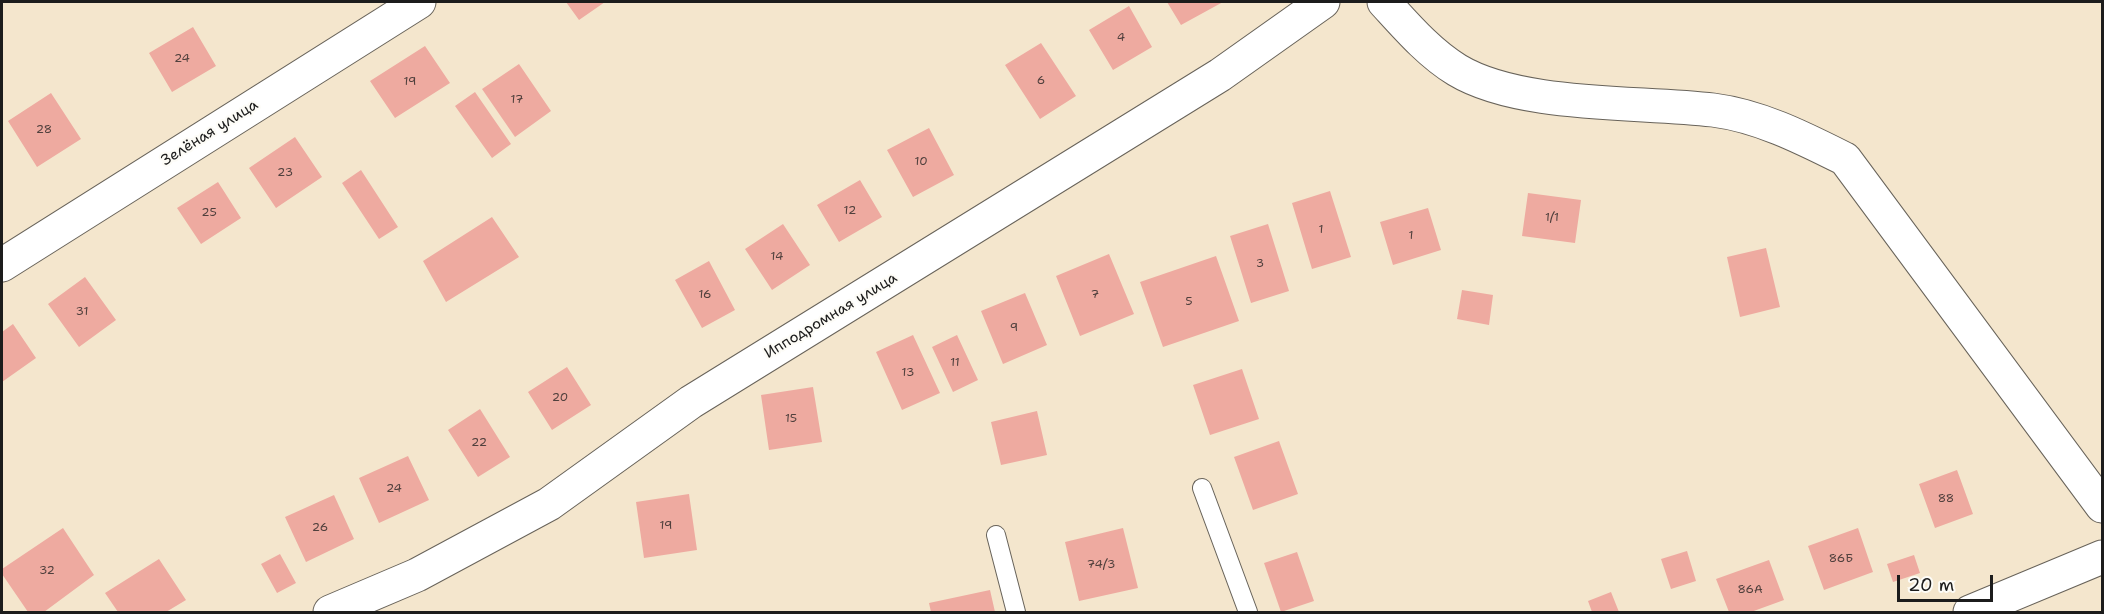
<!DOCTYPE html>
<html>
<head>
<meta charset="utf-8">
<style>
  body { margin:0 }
  #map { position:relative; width:2104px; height:614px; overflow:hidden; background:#f4e6cd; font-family:"Shantell Sans",sans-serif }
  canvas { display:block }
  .frame { position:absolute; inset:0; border:3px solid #1c1c1c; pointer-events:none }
  .scale { position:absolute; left:1897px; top:575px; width:96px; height:27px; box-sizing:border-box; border:3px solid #1c1c1c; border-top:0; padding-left:8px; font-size:18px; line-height:21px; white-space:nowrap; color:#1c1c1c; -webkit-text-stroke:4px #fdfcf7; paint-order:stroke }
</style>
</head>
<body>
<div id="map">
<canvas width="2104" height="614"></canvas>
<div class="frame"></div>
<div class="scale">20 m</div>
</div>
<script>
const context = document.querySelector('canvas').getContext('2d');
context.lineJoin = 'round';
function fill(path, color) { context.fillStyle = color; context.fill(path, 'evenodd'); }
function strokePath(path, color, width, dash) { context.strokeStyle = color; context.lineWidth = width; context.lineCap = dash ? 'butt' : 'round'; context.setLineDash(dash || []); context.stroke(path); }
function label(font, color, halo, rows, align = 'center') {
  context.font = font + ' "Shantell Sans",sans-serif'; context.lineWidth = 4.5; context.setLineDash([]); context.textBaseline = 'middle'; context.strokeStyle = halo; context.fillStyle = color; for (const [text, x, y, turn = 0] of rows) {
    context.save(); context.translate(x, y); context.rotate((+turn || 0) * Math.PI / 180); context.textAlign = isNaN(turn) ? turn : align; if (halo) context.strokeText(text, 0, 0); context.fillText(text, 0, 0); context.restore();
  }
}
fill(new Path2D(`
  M566,2H605L579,20Z
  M1167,2H1223L1181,25Z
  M1129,6L1152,47L1113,70L1089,30Z
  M193,27L216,66L172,92L149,53Z
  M1041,43L1076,96L1040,119L1005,65Z
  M425,46L450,83L395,118L370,81Z
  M519,64L551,111L515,137L482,89Z
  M475,92L511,144L492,158L455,106Z
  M51,93L81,139L37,167L8,121Z
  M929,128L954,175L913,197L887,150Z
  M295,137L322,177L276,208L249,168Z
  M361,170L398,227L379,239L342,183Z
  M860,180L882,217L839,242L817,205Z
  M218,182L241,218L201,244L177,208Z
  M1330,191L1351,257L1312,269L1292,203Z
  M1528,193L1581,200L1575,243L1522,236Z
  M1428,208L1441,250L1393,265L1380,222Z
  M492,217L519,257L446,302L423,261Z
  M783,224L810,265L772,290L745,249Z
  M1268,224L1289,291L1251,303L1230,236Z
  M1766,248L1780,307L1740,317L1727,257Z
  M1109,254L1134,314L1080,336L1056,276Z
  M1216,256L1239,321L1163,347L1140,282Z
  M709,261L735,310L702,328L675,280Z
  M85,277L116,320L79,347L48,304Z
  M1462,290L1493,295L1489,325L1457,319Z
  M1025,293L1047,345L1003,364L981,311Z
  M13,324L36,358L2,382V332Z
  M913,335L940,393L902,410L876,352Z
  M957,335L978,380L953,392L932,347Z
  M567,367L591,405L552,430L528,392Z
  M1242,369L1259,419L1210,435L1193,385Z
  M813,387L822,442L769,450L761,395Z
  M480,409L510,457L478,477L448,430Z
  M1037,411L1047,455L1001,465L991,422Z
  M1279,441L1298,494L1253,510L1234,457Z
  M408,456L429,500L379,523L359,478Z
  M1957,470L1973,514L1935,528L1919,484Z
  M689,494L697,550L644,558L636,502Z
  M334,495L354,539L306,562L285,517Z
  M63,528L94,575L44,612H28L2,574V569Z
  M1123,528L1138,588L1079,601L1065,542Z
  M1858,528L1873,572L1824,590L1808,546Z
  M1687,551L1696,581L1671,589L1661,559Z
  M1297,552L1314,601L1281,612L1264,563Z
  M280,554L296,583L277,593L261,564Z
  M1914,555L1920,573L1893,582L1887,564Z
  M159,559L186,600L166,612H118L105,593Z
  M1769,560L1784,600L1751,612H1729L1716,579Z
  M990,590L995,612H931L929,603Z
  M1611,592L1619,612H1592L1588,601Z`), '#eeaaa0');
const lane = new Path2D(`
  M1202,488L1248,612
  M996,535L1016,612`);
const street = new Path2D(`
  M1384,2C1406,26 1429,53 1457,70C1520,108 1639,101 1713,110C1760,116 1803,138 1845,159L2102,506
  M2,265L419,2
  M330,612L417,575L549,504L691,402L1220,75L1323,2
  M1970,612L2102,557`);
strokePath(lane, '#68635a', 20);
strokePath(street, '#68635a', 35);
strokePath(lane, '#fff', 18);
strokePath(street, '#fff', 33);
label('12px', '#50403d', null, [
  ["4",1121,38],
  ["24",182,59],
  ["6",1041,81],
  ["19",410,82],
  ["17",517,100],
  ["28",44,130],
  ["10",921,162],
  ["23",285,173],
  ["12",850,211],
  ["25",209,213],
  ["1/1",1552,218],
  ["1",1321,230],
  ["1",1411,236],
  ["14",777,257],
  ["3",1260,264],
  ["16",705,295],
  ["7",1095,295],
  ["5",1189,302],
  ["31",82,312],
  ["9",1014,328],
  ["11",955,363],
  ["13",908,373],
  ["20",560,398],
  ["15",791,419],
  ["22",479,443],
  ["24",394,489],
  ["88",1946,499],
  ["19",666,526],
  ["26",320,528],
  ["86Б",1841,559],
  ["74/3",1101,565],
  ["32",47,571],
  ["86А",1750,590]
]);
label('15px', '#1c1c1c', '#fdfcf7', [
  ["Зелёная улица",210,133,-32],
  ["Ипподромная улица",831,316,-31]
]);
</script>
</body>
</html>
